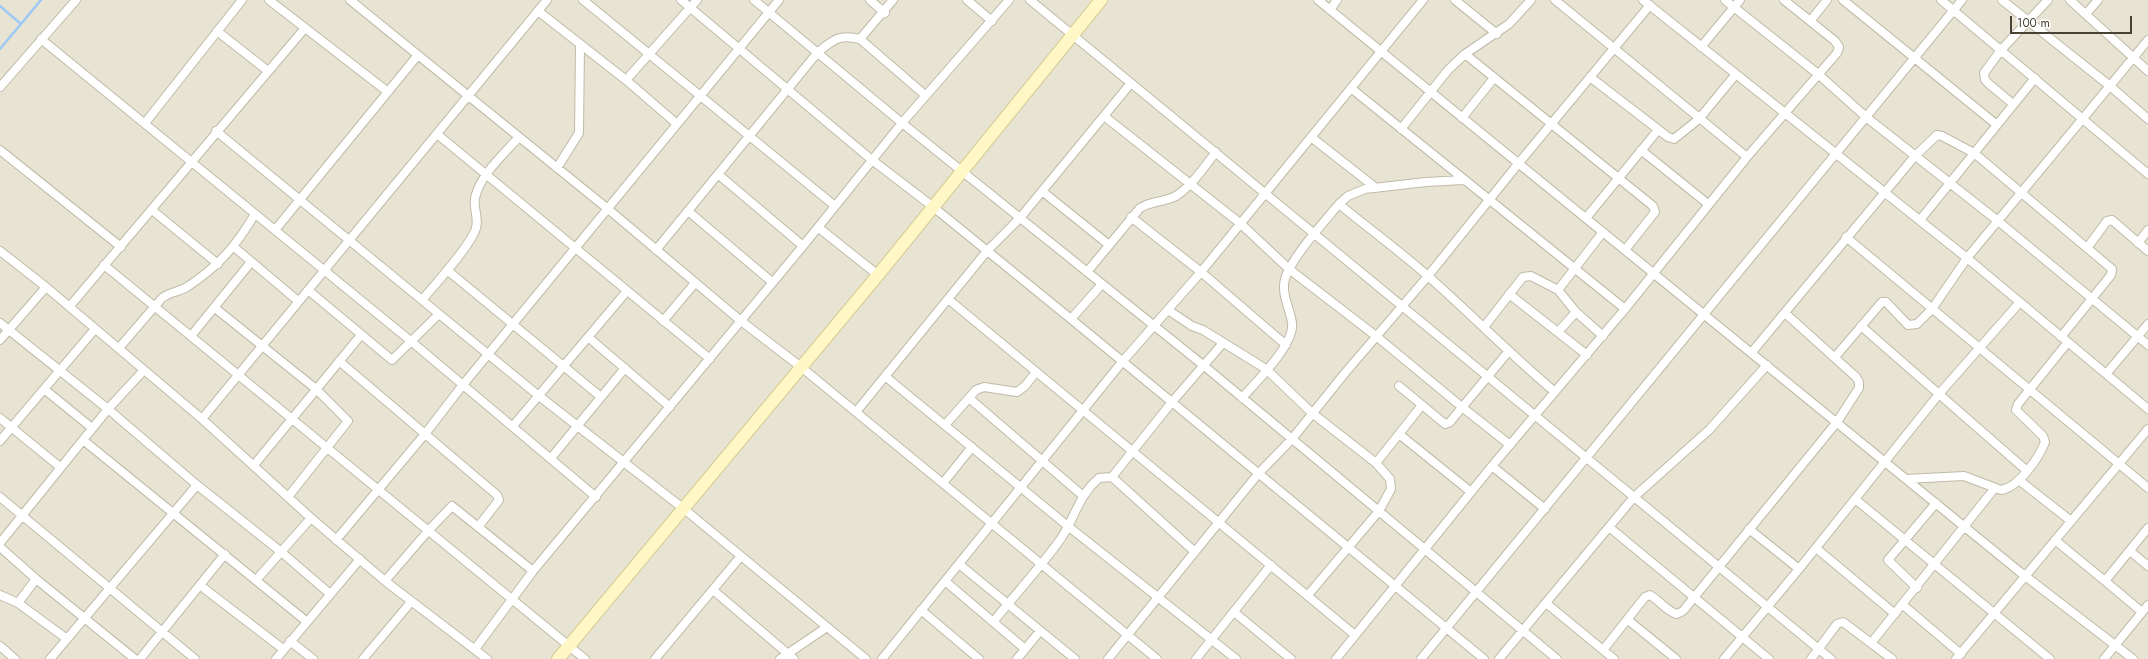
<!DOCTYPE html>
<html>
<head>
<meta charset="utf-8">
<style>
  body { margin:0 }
  #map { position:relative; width:2148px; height:659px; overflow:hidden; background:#f4f1e6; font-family:Jost,sans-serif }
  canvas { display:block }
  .scale { position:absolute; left:2010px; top:16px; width:122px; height:18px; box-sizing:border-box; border:2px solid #474235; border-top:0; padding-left:5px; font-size:12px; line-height:14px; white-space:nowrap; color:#474235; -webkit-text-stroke:3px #fff; paint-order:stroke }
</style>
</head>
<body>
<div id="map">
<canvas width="2148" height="659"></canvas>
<div class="scale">100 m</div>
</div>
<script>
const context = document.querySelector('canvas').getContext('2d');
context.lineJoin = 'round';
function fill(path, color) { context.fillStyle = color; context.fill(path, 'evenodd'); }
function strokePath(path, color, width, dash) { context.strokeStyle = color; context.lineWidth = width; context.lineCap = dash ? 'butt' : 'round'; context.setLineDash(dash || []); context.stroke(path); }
fill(new Path2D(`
  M0,0H2148V659H0Z`), '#e8e4d4');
strokePath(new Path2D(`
  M0,6L21,24
  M0,49L41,0`), '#9fc9f4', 2.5);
const minor = new Path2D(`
  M269,0L388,92
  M350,0L608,209L741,321L801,367L1157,659
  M583,0L835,206
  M681,0L872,160L932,206L1071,319L1484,659
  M754,0L902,123L1203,365L1557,659
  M870,0L885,13
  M967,0L992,21
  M1030,0L1831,659
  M1318,0L2020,572L2133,659
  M1455,0L1497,34
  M1555,0L1747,157
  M1643,0L1967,258L2148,409
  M1725,0L1818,74L1866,117L1998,221L2148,345
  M1843,0L1997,125
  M1941,0L2148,174
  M2002,0L2110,86L2148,119
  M2070,0L2148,71
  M1330,10L1337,0
  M538,11L626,80L677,124
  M2086,14L2098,0
  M1811,20L1827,0
  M217,31L268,71
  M41,39L412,342L596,497
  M860,39L893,0
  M1701,47L1740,0
  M1465,54L1653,206L1655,212L1625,250
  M1590,77L1668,137L1674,139L1699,119L1736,74
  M626,80L697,0
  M0,87L76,0
  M1352,89L1625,309
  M2013,104L1989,84L1985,80L1984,73L2001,50L2048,0
  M1104,116L1241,224L1289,269L1376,336L1462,407L1510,445
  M1462,118L1494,78
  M145,123L242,0
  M1401,129L1448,70L1465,54L1509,24L1531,0
  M216,131L539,396L684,509L866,659
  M437,134L710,359
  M1311,137L1376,188
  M0,150L121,247
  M1641,150L1708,204
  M557,168L579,133L580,45
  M719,175L803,246
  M1042,191L1109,245
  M1339,204C1369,229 1400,251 1429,277C1472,315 1511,355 1555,392
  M152,210L218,264
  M688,211L772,282
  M1131,217L1201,272L1286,345
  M1586,218L1658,130
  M1920,220L2035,78
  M819,228L878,275
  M275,230L418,55
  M1846,237L2148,488
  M2138,243L2148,230
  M234,247L298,301
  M2087,248L2107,221L2112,220L2148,251
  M656,250L818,52C834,39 840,34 860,39L925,95
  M0,251L46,287L202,419L311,518L385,581L487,659
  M104,265L585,659
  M447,270L601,397
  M1087,272L1140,208C1151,201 1165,202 1176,196C1192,186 1204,167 1216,152
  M308,290L392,360L439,314
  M1558,290L1576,312L1603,336
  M1509,294L1587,355
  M948,299L1355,635
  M422,300C437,282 466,251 475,231C480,221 473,208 475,198C480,175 503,155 518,138
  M70,306L305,28
  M215,308L316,389L348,421L288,497
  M1168,310L1192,326L1203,330L1266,369L1312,413L1376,463L1390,479L1391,489L1379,511L1308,595
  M1071,319L1102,284
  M663,321L695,283
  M0,323L108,409L197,485L280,551L329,593
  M1861,326L2026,470
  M1484,327L1523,277L1531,276L1558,290L1603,232
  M1558,332L1576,312
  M191,336L251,262
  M588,337L670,407
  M0,340L46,287
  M119,348L162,298C169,292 179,292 187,287C219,266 236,246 255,214
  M1752,352L1915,156L1937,135L1942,136L1974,153L2112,269L2111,275L2061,337
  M1835,357L1882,302H1886L1908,325L1917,324L1932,309L1967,258L2148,40
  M339,361L497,495L499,500L478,527
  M2107,373L2148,324
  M886,377L1069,527L1236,659
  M1399,386L1445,424L1450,422L1508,352
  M44,389L92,428
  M969,398L1082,495
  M1242,398C1256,382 1295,344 1292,323C1290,308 1281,295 1285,279C1291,258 1324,222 1339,204L1348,196L1365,189L1426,182L1464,180
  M856,412L987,251L1020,218L1131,83
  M0,418L60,467
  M202,419L547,0
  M945,425L976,390L984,387L1017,392L1025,386L1036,372
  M513,426L627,291
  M1399,434L1471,492
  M83,440L306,621
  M0,441L95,329
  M551,458L625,368
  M1376,463L1422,405
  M254,465L361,335
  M1492,466L1545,509
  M1112,477L1172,402L1223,343
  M1906,479L1964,476L2001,490C2019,487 2039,458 2045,442L2043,436L2016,410L2018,404L2068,342
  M2020,481L2071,521
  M943,483L972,447
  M0,497L195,659
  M1855,499L2050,659
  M1609,527L1769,659
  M1749,529L1799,569
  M336,540L425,434L462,386L779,0
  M2055,540L2105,581
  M0,543L108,409L144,370
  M0,547L36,579L135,659
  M1816,548L1895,614
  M2130,551L2148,566
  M959,564L1075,659
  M257,579L311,518
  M385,581L428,531L452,506L533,571
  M945,581L1025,649
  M201,586L283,649
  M1917,588L1888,560L1936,503
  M713,590L794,659
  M0,595L18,603L67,639
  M18,603L36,579
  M1546,603L1603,650
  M1903,605L1961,654
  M921,610L979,659
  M1234,612L1291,659
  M2142,612L2105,581L2148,528
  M1628,620L1676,659
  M993,622C1014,596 1037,571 1057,544C1075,521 1076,498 1099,478L1112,477L1195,552
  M290,641L313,659
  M1872,642L1994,489
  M0,646L15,659
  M475,649L533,571L803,246L902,123L1009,0
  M50,659L197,485
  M140,659L225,554
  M276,659L360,559
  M363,659L411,602
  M655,659L741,556
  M780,659L827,627
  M882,659L1122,362L1201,272L1423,0
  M1017,659L1040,631
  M1108,659L1258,474L1292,439L1345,373L1428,276L1518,164L1650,5
  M1196,659L1271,565
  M1336,659L1492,466L1625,309L1747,157L1837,53L1839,47L1835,41L1784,0
  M1421,659L1962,0
  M1499,659L1634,497L1709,430L1767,365
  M1614,659L1603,650L1645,597L1650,595C1659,600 1667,612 1677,614L1683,611L1837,422L1859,388V382L1856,377L1785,313
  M1724,659L1799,569L1939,394L2020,302
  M1811,659L1837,624L1843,622L1892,659
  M1956,659L2148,429
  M2104,659L2148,605`);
const secondary = new Path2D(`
  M558,659L878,275L1101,0`);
strokePath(minor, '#c0baa8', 10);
strokePath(secondary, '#d6cb93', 14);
strokePath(minor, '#fff', 8);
strokePath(secondary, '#fff7c5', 12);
</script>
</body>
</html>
